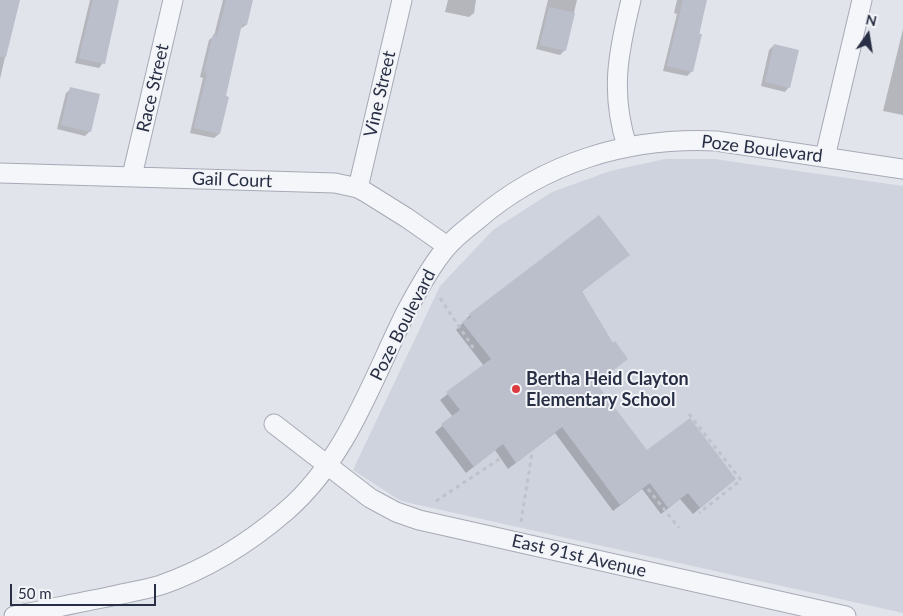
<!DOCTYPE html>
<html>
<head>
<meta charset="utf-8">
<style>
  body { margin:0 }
  #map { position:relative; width:903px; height:616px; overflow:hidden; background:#e2e4eb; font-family:Lato,sans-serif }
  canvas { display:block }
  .north { position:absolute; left:843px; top:10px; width:50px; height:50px; -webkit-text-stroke:4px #f2f4f8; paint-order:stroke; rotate:13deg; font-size:14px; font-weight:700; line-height:20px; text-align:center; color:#282f45 }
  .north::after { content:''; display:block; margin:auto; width:18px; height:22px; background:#282f45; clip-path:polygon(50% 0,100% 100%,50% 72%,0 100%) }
  .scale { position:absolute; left:10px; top:584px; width:146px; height:22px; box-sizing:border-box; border:2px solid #282f45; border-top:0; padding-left:6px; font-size:15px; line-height:18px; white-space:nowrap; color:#282f45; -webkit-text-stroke:4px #f2f4f8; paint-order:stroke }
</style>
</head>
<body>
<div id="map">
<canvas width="903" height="616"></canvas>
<div class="north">N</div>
<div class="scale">50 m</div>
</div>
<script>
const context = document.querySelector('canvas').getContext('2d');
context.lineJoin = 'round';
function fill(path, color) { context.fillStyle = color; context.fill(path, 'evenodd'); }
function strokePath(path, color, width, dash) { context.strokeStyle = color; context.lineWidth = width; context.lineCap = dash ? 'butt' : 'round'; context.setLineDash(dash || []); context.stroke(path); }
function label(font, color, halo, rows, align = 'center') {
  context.font = font + ' Lato,sans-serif'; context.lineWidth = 4; context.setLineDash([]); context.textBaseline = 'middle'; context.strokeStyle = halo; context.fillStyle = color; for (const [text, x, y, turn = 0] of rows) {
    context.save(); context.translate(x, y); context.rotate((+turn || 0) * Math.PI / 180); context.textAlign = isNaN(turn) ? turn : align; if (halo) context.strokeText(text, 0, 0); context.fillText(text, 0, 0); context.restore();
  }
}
fill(new Path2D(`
  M665,159H714L903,186V613L401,501L353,470L440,286L493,230L552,192L610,171Z`), '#cfd3de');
fill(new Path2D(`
  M0,0H18L0,79Z
  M90,0H118L103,63L99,68L75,63Z
  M223,0H252L246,25L240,29L224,97L227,98L219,134L214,138L190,133L203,78L200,77L209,40L214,36Z
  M448,0H476L474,13L469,17L445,12Z
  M548,0H577L565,50L560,55L536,49Z
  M677,0H706L692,71L687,76L663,71L677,14L674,13Z
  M903,29V115L883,111Z
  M774,45L789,87L785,92L761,86L769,50Z
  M71,89L90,131L85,136L57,129L66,93Z
  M628,255L581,292L612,345L627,359L595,384L647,452L735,479L693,514L680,499L661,514L642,489L613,511L555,433L508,469L495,450L466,473L435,432L453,417L440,400L484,366L456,330L470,315Z`), '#0003');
fill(new Path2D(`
  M0,0H20L6,57H0Z
  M93,0H119L105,64L79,58Z
  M226,0H253L247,25L242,24L226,96L229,97L220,134L194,128L207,73L204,72L213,34L217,36Z
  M683,0H707L699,34H702L693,72L667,66Z
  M549,7L575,13L566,51L540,45Z
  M774,44L799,50L790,88L765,82Z
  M70,87L100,94L91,132L61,125Z
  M599,215L630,255L582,291L613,343L615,341L628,359L596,383L647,450L690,418L736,479L700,508L688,493L668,508L650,483L620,505L562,427L516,463L503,444L474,467L441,424L460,410L446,392L491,359L462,322L471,317L469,314Z`), '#bbbfcc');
const minor = new Path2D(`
  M627,146C610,93 618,53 631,0
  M825,157L862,0
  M0,173L335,183L358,188L367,193L407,218L447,246
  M132,176L173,0
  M358,188L402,0
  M274,424L370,498L396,512L419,520L846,616
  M14,616C45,610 76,603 108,597C125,593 144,590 161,585C207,569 249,543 286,511C346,459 371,383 405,314C417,291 430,267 446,248C454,238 466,229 476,221C544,162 628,137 716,141L903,169`);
strokePath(minor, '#a6aab6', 21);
strokePath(new Path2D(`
  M440,298L474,349
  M689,414L741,480L699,513
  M648,489L679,528
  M436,501L501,458
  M521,522L532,453`), '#c0c2ca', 3, [4, 4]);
strokePath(minor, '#f5f6f9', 19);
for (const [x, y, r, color] of [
  [516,389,5,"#dc3b3f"]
]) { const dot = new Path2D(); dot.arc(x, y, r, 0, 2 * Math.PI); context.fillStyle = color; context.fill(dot); strokePath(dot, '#f2f4f8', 2); }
label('18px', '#282f45', '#f2f4f8', [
  ["Race Street",153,88,-77],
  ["Vine Street",380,94,-77],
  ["Poze Boulevard",762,149,7],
  ["Gail Court",232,180,2],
  ["Poze Boulevard",403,325,-63],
  ["East 91st Avenue",579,556,13]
]);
label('bold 18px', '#282f45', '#f2f4f8', [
  ["Bertha Heid Clayton",526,379],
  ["Elementary School",526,400]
], 'left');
</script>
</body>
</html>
